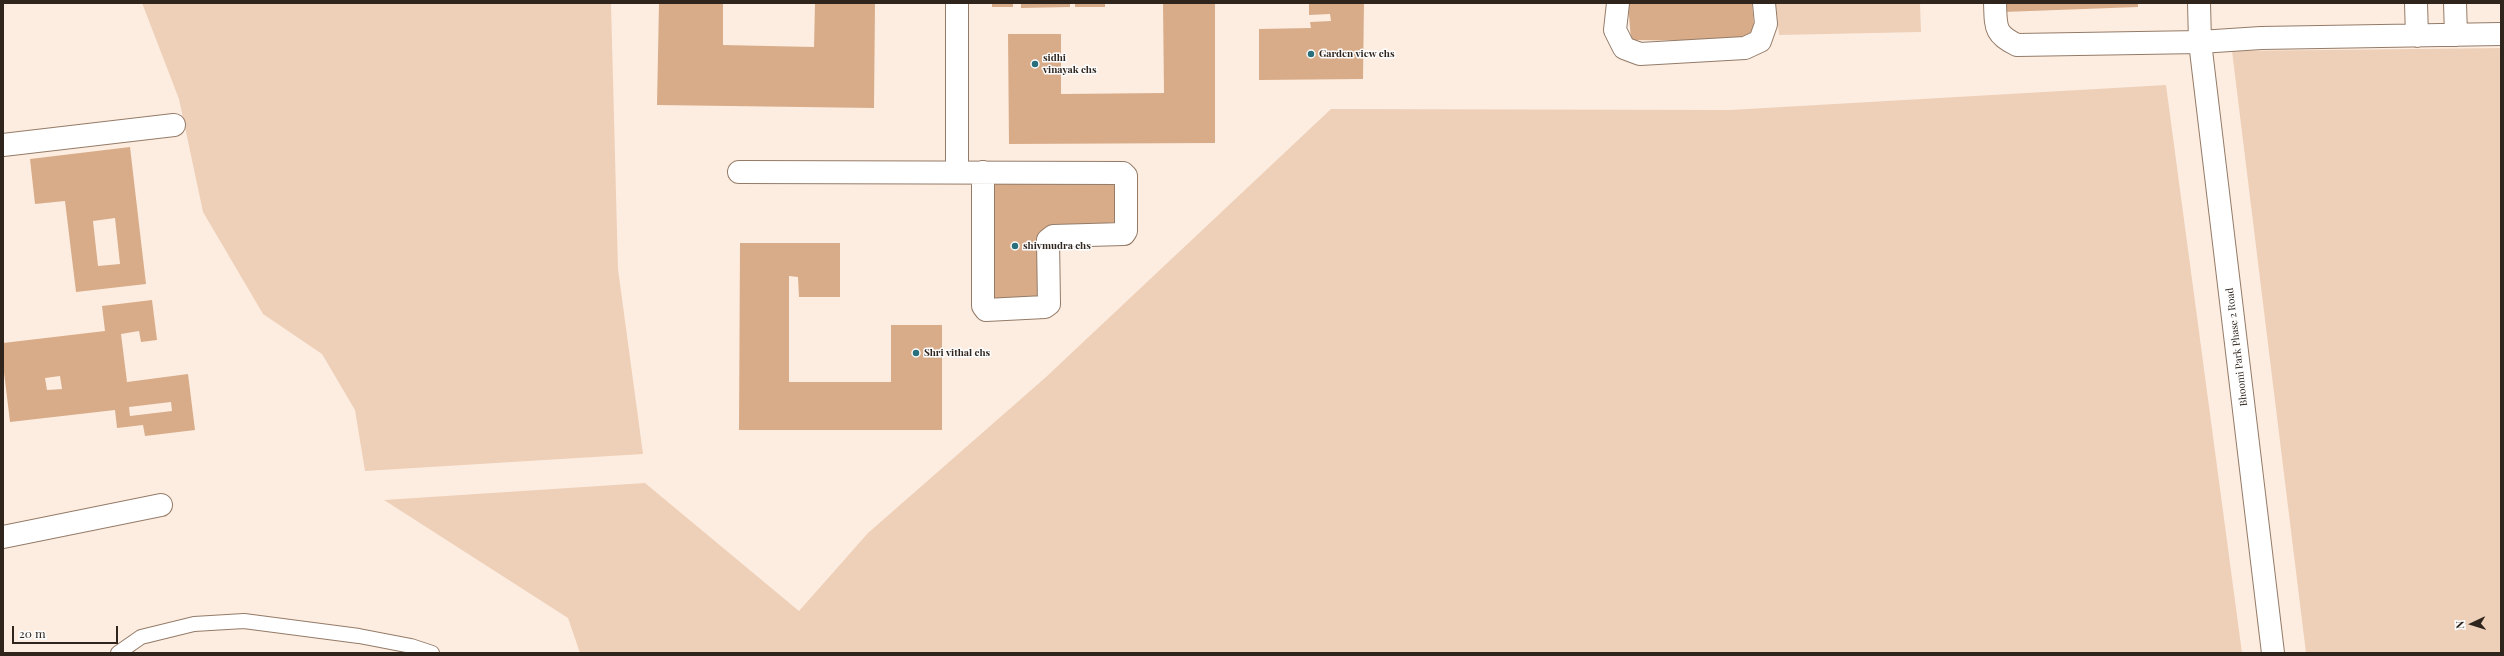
<!DOCTYPE html>
<html>
<head>
<meta charset="utf-8">
<style>
  body { margin:0 }
  #map { position:relative; width:2504px; height:656px; overflow:hidden; background:#fdede0; font-family:"Playfair Display",serif }
  canvas { display:block }
  .frame { position:absolute; inset:0; border:4px solid #2f251d; pointer-events:none }
  .north { position:absolute; left:2452px; top:604px; width:40px; height:40px; -webkit-text-stroke:3px #fdfdfd; paint-order:stroke; rotate:266deg; font-size:11px; font-weight:700; line-height:16px; text-align:center; color:#2f251d }
  .north::after { content:''; display:block; margin:auto; width:14px; height:18px; background:#2f251d; clip-path:polygon(50% 0,100% 100%,50% 72%,0 100%) }
  .scale { position:absolute; left:12px; top:626px; width:106px; height:18px; box-sizing:border-box; border:2px solid #2f251d; border-top:0; padding-left:5px; font-size:12px; line-height:14px; white-space:nowrap; color:#2f251d; -webkit-text-stroke:3px #fdfdfd; paint-order:stroke }
</style>
</head>
<body>
<div id="map">
<canvas width="2504" height="656"></canvas>
<div class="frame"></div>
<div class="north">N</div>
<div class="scale">20 m</div>
</div>
<script>
const context = document.querySelector('canvas').getContext('2d');
context.lineJoin = 'round';
function fill(path, color) { context.fillStyle = color; context.fill(path, 'evenodd'); }
function strokePath(path, color, width, dash) { context.strokeStyle = color; context.lineWidth = width; context.lineCap = dash ? 'butt' : 'round'; context.setLineDash(dash || []); context.stroke(path); }
function label(font, color, halo, rows, align = 'center') {
  context.font = font + ' "Playfair Display",serif'; context.lineWidth = 3; context.setLineDash([]); context.textBaseline = 'middle'; context.strokeStyle = halo; context.fillStyle = color; for (const [text, x, y, turn = 0] of rows) {
    context.save(); context.translate(x, y); context.rotate((+turn || 0) * Math.PI / 180); context.textAlign = isNaN(turn) ? turn : align; if (halo) context.strokeText(text, 0, 0); context.fillText(text, 0, 0); context.restore();
  }
}
fill(new Path2D(`
  M142,3H611L618,269L643,454L365,471L355,410L322,354L263,314L203,212L179,99Z
  M1776,3H1920L1921,32L1779,35Z
  M2501,48V653H2306L2232,51Z
  M2166,85L2242,653H580L568,618L384,500L645,483L799,611L868,533L1046,377L1331,109L1730,110Z`), '#eed0b9');
fill(new Path2D(`
  M659,3H723V45L814,47L815,3H875L874,108L657,105Z
  M992,3H1013V7H992Z
  M1021,3H1070V7L1021,8Z
  M1075,3H1105V7H1075Z
  M1163,3H1215V143L1009,144L1008,34H1061V94L1164,93Z
  M1309,3H1364L1363,79L1259,80V29L1311,28L1310,22L1331,21L1330,14L1309,15Z
  M1628,3H1752L1755,38L1717,41L1631,40Z
  M2002,3H2138V7L2003,12Z
  M130,147L146,284L76,292L65,201L35,204L30,159ZM115,218L120,264L98,266L93,221Z
  M989,176H1123L1124,231L1058,228L1043,303L988,305Z
  M740,243H840V297H799L798,277L789,276V382H891V325H942V430H739Z
  M152,300L157,340L141,342L139,331L121,334L127,382L188,374L195,430L145,436L143,425L117,428L115,410L10,422L3,364V343L105,331L102,306ZM60,376L62,389L47,390L45,378ZM171,402L172,411L130,416L129,407Z`), '#d8ac89');
const lane = new Path2D(`
  M118,653L141,637L194,624L244,621L359,636L411,646L432,653`);
const street = new Path2D(`
  M957,3V172
  M1618,3L1615,30L1624,48L1640,54L1745,48L1760,41L1766,24L1764,3
  M1995,3C1996,27 1994,34 2017,45L2200,42L2261,38L2501,34
  M2199,3L2200,42L2273,653
  M2416,3L2417,36
  M2455,3L2456,35
  M3,145L174,125
  M739,172L1123,173L1126,176V231L1124,234L1053,236L1048,240L1049,304L1045,307L986,310L983,306V172
  M3,537L161,505`);
strokePath(lane, '#947b68', 16);
strokePath(street, '#947b68', 24);
strokePath(lane, '#fff', 14);
strokePath(street, '#fff', 22);
for (const [x, y, r, color] of [
  [1311,54,4,"#29707c"],
  [1035,64,4,"#29707c"],
  [1015,246,4,"#29707c"],
  [916,353,4,"#29707c"]
]) { const dot = new Path2D(); dot.arc(x, y, r, 0, 2 * Math.PI); context.fillStyle = color; context.fill(dot); strokePath(dot, '#fdfdfd', 1.5); }
label('bold 10px', '#2f251d', '#fdfdfd', [
  ["Garden view chs",1319,54],
  ["sidhi",1043,58],
  ["vinayak chs",1043,70],
  ["shivmudra chs",1023,246],
  ["Shri vithal chs",924,353]
], 'left');
label('10px', '#2f251d', '#fdfdfd', [
  ["Bhoomi Park Phase 2 Road",2237,347,-97]
]);
</script>
</body>
</html>
